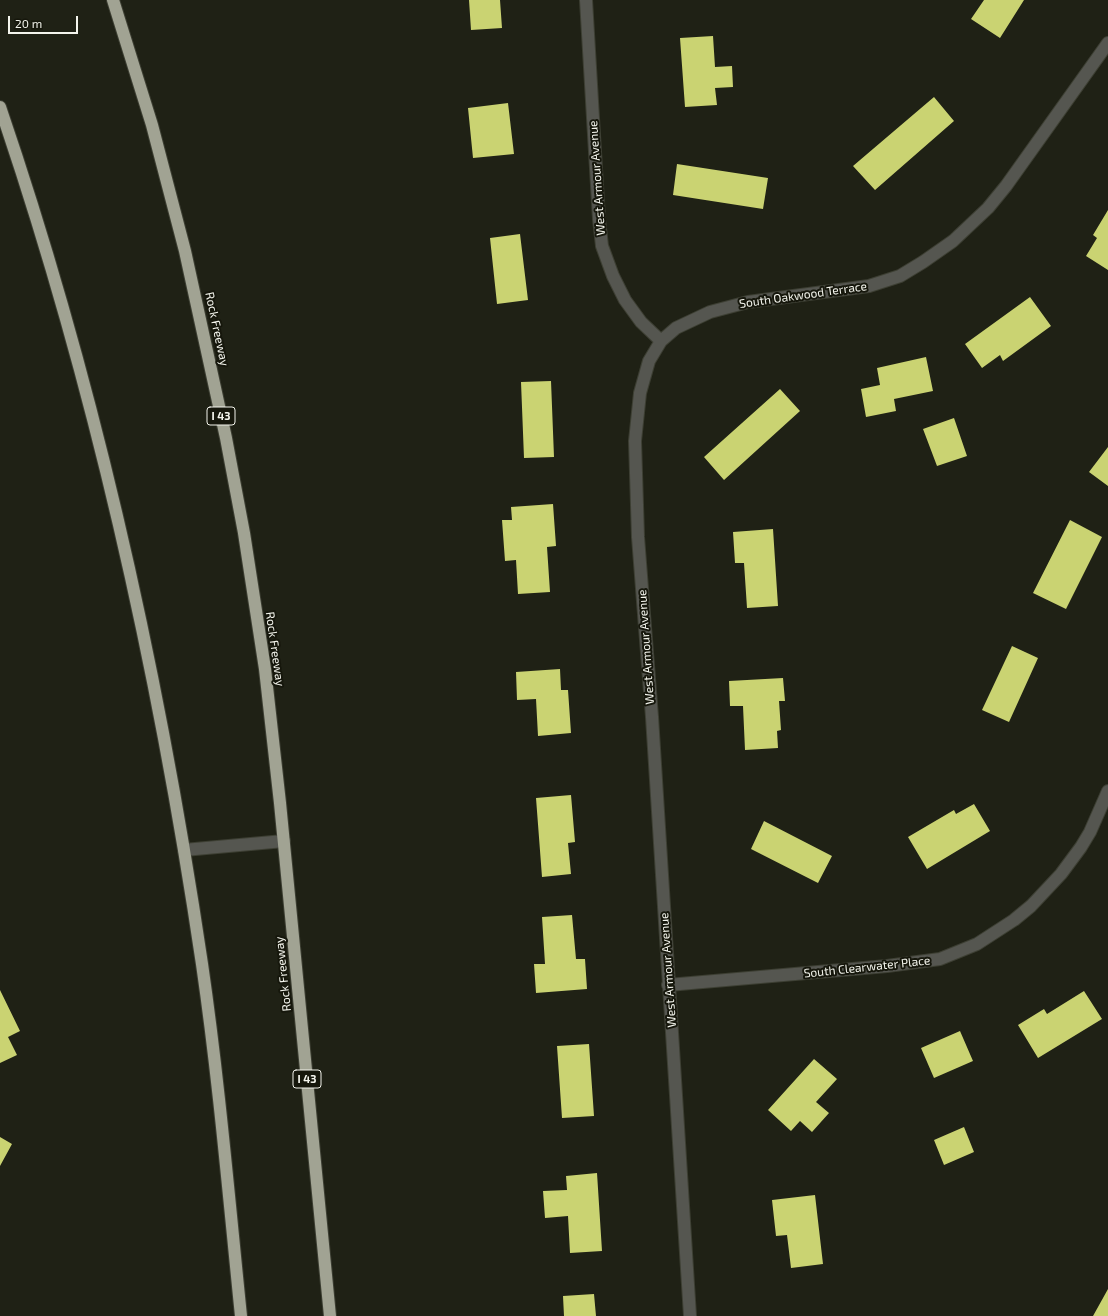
<!DOCTYPE html>
<html>
<head>
<meta charset="utf-8">
<style>
  body { margin:0 }
  #map { position:relative; width:1108px; height:1316px; overflow:hidden; background:#1f2115; font-family:"Exo 2",sans-serif }
  canvas { display:block }
  .scale { position:absolute; left:8px; top:16px; width:70px; height:18px; box-sizing:border-box; border:2px solid #f4f5ed; border-top:0; padding-left:5px; font-size:12px; line-height:14px; white-space:nowrap; color:#f4f5ed; -webkit-text-stroke:3px #16170c; paint-order:stroke }
</style>
</head>
<body>
<div id="map">
<canvas width="1108" height="1316"></canvas>
<div class="scale">20 m</div>
</div>
<script>
const context = document.querySelector('canvas').getContext('2d');
context.lineJoin = 'round';
function fill(path, color) { context.fillStyle = color; context.fill(path, 'evenodd'); }
function strokePath(path, color, width, dash) { context.strokeStyle = color; context.lineWidth = width; context.lineCap = dash ? 'butt' : 'round'; context.setLineDash(dash || []); context.stroke(path); }
function label(font, color, halo, rows, align = 'center') {
  context.font = font + ' "Exo 2",sans-serif'; context.lineWidth = 4; context.setLineDash([]); context.textBaseline = 'middle'; context.strokeStyle = halo; context.fillStyle = color; for (const [text, x, y, turn = 0] of rows) {
    context.save(); context.translate(x, y); context.rotate((+turn || 0) * Math.PI / 180); context.textAlign = isNaN(turn) ? turn : align; if (halo) context.strokeText(text, 0, 0); context.fillText(text, 0, 0); context.restore();
  }
}
fill(new Path2D(`
  M469,0H500L502,28L471,30Z
  M984,0H1024L1000,38L971,19Z
  M713,36L715,67L732,66L733,87L715,88L717,105L685,107L680,38Z
  M934,97L954,121L875,190L853,166Z
  M508,103L514,154L473,158L468,108Z
  M677,164L768,178L763,209L673,195Z
  M1108,210V270L1086,256L1097,238L1093,235Z
  M520,234L528,300L497,304L490,238Z
  M1030,297L1051,326L1003,361L1000,355L982,368L965,344Z
  M926,357L933,391L894,399L896,411L866,417L861,389L880,385L877,368Z
  M551,381L554,457L524,458L521,382Z
  M780,389L800,411L724,480L704,457Z
  M954,418L967,456L937,466L923,429Z
  M1108,447V486L1089,472Z
  M553,504L556,546L547,547L550,592L518,594L516,560L505,561L502,520H512L511,507Z
  M1070,520L1102,537L1066,609L1033,593Z
  M773,529L778,606L747,608L744,563H735L733,532Z
  M1012,646L1038,658L1009,722L982,710Z
  M560,669L561,690H568L571,733L538,736L536,699L517,700L516,672Z
  M783,678L785,701H779L781,730L777,731L778,748L745,750L743,706H730L729,681Z
  M571,795L575,842L568,843L571,874L542,877L536,798Z
  M974,804L990,831L927,869L908,837L954,810L956,814Z
  M764,821L832,856L818,883L751,849Z
  M572,915L576,959H585L587,989L536,993L534,964H545L542,917Z
  M0,990L20,1031L8,1037L17,1055L0,1063Z
  M1084,991L1102,1019L1038,1058L1018,1025L1044,1009L1047,1014Z
  M960,1031L973,1061L934,1078L921,1048Z
  M589,1044L594,1116L562,1118L557,1046Z
  M814,1059L837,1079L816,1102L829,1113L812,1132L800,1121L791,1131L768,1110Z
  M964,1127L974,1152L944,1165L934,1140Z
  M0,1137L12,1144L0,1166Z
  M597,1173L602,1251L570,1253L568,1216L545,1218L543,1191L567,1190L566,1176Z
  M815,1195L823,1264L791,1268L787,1235L776,1236L772,1200Z
  M1108,1289V1316H1093Z
  M594,1294L596,1316H564L563,1296Z`), '#cad372');
const minor = new Path2D(`
  M586,0L599,219L602,246L613,276L625,300L641,322L661,341
  M184,850L284,841
  M668,985L887,966L940,959L977,944L1014,920L1031,906L1061,874L1081,847L1090,832L1108,791
  M690,1316L652,717L638,537L635,441L640,393L649,361L661,341L676,328L710,312L748,302L869,286L900,276L923,262L953,241L988,208L1006,186L1108,43`);
const highway = new Path2D(`
  M113,0L152,125L185,251L226,438L244,533L265,669L280,803L330,1316
  M0,107C95,385 159,674 202,964C219,1081 229,1199 241,1316`);
strokePath(minor, '#3d3f33', 14);
strokePath(highway, '#3d3f33', 14);
strokePath(minor, '#555650', 12);
strokePath(highway, '#a1a393', 12);
for (const [x, y, w] of [
  [221,416,28],
  [307,1079,28]
]) { const box = new Path2D(); box.roundRect(x - w / 2, y - 9, w, 18, 3); context.fillStyle = '#16170c'; context.fill(box); strokePath(box, '#f4f5ed', 1); }
label('bold 11px', '#f4f5ed', null, [
  ["I 43",221,416],
  ["I 43",307,1079]
]);
label('12px', '#f4f5ed', '#16170c', [
  ["West Armour Avenue",597,178,-94],
  ["South Oakwood Terrace",803,295,-8],
  ["Rock Freeway",217,329,78],
  ["West Armour Avenue",646,647,-94],
  ["Rock Freeway",275,649,82],
  ["South Clearwater Place",867,967,-6],
  ["West Armour Avenue",668,970,-94],
  ["Rock Freeway",283,974,-96]
]);
</script>
</body>
</html>
